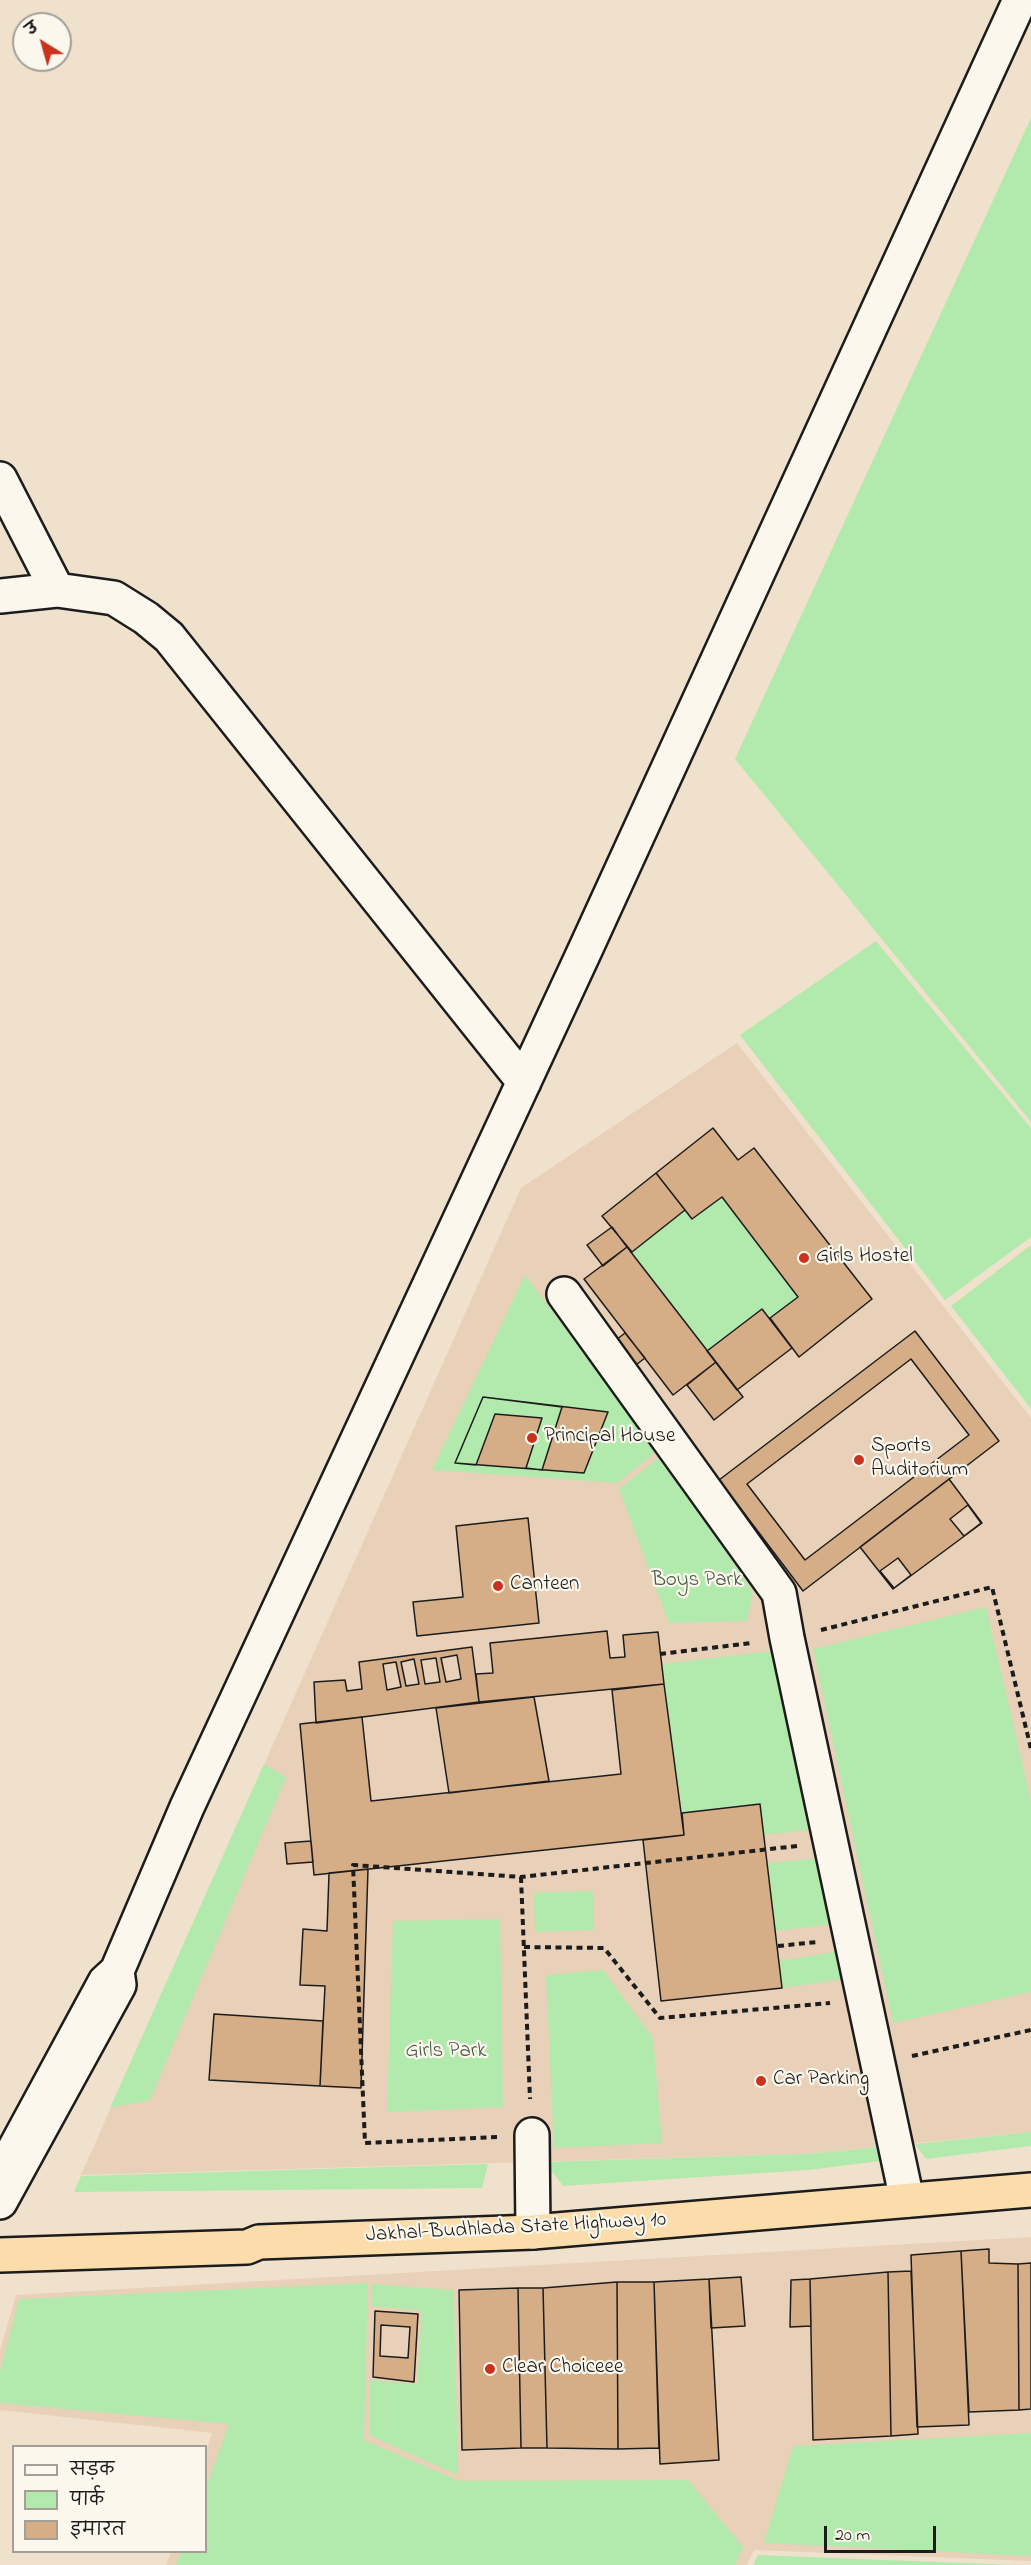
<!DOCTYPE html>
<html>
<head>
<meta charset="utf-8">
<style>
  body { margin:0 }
  #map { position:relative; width:1031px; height:2565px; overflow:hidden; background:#f0e1cd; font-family:"Indie Flower","Playpen Sans Deva",sans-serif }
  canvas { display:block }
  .legend { position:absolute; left:12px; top:2445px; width:195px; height:108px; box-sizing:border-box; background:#fbf7ec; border:2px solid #a29f99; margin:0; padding:8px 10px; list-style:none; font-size:18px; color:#1c1c1c }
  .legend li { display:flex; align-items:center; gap:12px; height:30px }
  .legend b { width:30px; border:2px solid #a29f99 }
  .north { position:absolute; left:12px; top:12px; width:60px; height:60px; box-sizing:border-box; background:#fbf7ec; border:2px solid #a29f99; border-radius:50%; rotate:323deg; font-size:16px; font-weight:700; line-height:24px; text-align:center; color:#1c1c1c }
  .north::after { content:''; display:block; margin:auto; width:21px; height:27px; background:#c8321e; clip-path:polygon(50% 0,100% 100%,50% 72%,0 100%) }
  .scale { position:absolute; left:824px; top:2526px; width:112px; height:27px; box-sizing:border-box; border:3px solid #1c1c1c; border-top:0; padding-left:8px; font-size:18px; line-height:21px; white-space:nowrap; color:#1c1c1c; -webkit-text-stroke:4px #fbf7ec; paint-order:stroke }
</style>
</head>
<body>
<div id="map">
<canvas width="1031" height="2565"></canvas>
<ul class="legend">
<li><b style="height:8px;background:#fbf7ec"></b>सड़क</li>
<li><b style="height:16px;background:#b2eaad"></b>पार्क</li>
<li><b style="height:16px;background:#d5ad86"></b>इमारत</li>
</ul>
<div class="north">उ</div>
<div class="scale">20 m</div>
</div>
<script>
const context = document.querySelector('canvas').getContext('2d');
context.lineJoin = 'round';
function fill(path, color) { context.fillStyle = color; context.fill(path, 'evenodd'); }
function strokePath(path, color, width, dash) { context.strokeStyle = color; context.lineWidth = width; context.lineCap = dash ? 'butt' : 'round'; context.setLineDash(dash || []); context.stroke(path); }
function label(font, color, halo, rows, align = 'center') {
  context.font = font + ' "Indie Flower",sans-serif'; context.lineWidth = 4.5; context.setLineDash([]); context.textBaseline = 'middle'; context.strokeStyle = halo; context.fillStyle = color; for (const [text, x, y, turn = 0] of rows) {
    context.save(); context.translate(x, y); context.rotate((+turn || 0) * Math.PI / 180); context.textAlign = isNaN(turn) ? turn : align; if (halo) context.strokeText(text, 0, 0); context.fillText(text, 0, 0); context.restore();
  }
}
fill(new Path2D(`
  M737,1043L1031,1418V2132L806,2154L81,2175L521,1188Z
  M1031,2237V2561L754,2550L747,2565H166L171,2552H206V2452L212,2433L0,2410V2351L16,2295Z`), '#e8d1b8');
fill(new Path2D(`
  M1031,118V1122L735,759Z
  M876,941L1031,1128V1237L945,1300L740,1035Z
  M722,1197L798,1297L770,1318L761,1309L707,1351L632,1252L685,1210L693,1219Z
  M1031,1245V1409L951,1306Z
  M525,1275L657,1451L617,1483L432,1470Z
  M661,1456L753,1592L747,1621L669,1623L619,1489Z
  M986,1607L1031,1801V1992L893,2023L813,1649Z
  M773,1651L808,1830L764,1835L760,1804L682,1813L661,1664Z
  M264,1764L286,1777L150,2100L110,2108Z
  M823,1858L832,1924L776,1931L768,1863Z
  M593,1891L594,1930L535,1932L534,1893Z
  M500,1919L503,2107L387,2112L393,1921Z
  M840,1951L844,1979L782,1988L779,1961Z
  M603,1970L653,2038L662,2143L554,2148L546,1975Z
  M1031,2132V2146L926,2159L915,2144Z
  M881,2147L880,2161L809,2170L563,2186L545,2162L806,2154Z
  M488,2164L482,2188L74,2192L81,2176Z
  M368,2283L364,2440L459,2481L688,2480L743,2547L735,2565H176L181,2552H206V2487L229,2424L0,2403V2371L19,2299Z
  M371,2284L454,2290L458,2475L369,2435L370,2380L417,2384L422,2311L372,2306Z
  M1031,2433V2556L764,2543L793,2446Z
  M758,2555L1014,2565H753Z`), '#b2eaad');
const building = new Path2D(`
  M713,1128L738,1160L754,1148L872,1299L799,1357L770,1318L798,1297L722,1197L692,1219L656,1173Z
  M656,1173L685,1210L632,1252L602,1216Z
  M612,1227L627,1247L603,1266L587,1245Z
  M627,1247L716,1362L673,1395L584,1279Z
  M762,1309L792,1348L737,1390L707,1351Z
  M915,1331L999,1441L803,1591L719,1480Z
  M625,1333L645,1358L610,1385L590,1360Z
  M911,1359L969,1435L805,1560L747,1484Z
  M716,1362L743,1397L714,1420L687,1385Z
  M483,1397L608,1412L584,1473L455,1463Z
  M483,1397L562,1407L542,1470L526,1468L542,1418L495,1414L476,1465L455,1463Z
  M949,1479L982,1523L893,1589L860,1547Z
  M968,1505L981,1523L964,1536L950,1519Z
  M528,1518L539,1623L417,1636L413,1602L463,1597L456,1526Z
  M898,1558L911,1575L894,1588L880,1571Z
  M607,1631L610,1658L625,1657L623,1635L658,1632L664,1684L479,1702L476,1674L493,1673L490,1643Z
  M472,1647L479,1702L316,1723L314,1682L345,1680L347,1691L362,1689L359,1662Z
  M457,1655L461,1679L446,1682L441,1658Z
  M436,1658L440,1682L425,1684L421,1660Z
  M414,1659L419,1684L406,1686L401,1662Z
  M396,1662L401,1687L387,1690L383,1664Z
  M664,1684L684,1835L314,1875L300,1724L362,1717L371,1801L621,1774L612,1690Z
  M534,1697L549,1781L449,1793L436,1708Z
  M760,1804L782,1988L661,2001L643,1840L684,1835L682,1813Z
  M311,1841L313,1862L287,1864L285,1843Z
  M368,1869L361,2088L320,2086L325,1986L300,1985L303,1929L327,1931L329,1873Z
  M214,2014L323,2021L320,2086L209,2080Z
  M989,2249V2263L1018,2264L1019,2410L969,2412L961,2251Z
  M961,2251L969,2425L917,2427L911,2255Z
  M1031,2263V2409L1019,2410L1018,2264Z
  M911,2271L918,2434L891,2436L888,2272Z
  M888,2272L891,2436L813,2440L810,2279Z
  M741,2277L745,2326L711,2328L709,2279Z
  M709,2279L719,2460L660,2464L654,2282Z
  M810,2279L811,2326L790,2327L791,2280Z
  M617,2282L618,2449L547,2448L543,2288Z
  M617,2282H654L659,2448L618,2449Z
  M518,2288L521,2448L462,2450L459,2290Z
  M518,2288H543L547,2448H521Z
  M375,2311L418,2314L414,2382L373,2377Z
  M381,2325L410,2327L408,2358L380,2356Z`);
fill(building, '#d5ad86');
strokePath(building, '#1c1c1c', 1.5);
const minor = new Path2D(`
  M0,479L57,590
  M0,596L57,590L114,598L146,618L169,637L524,1082
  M564,1294L779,1593L787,1638L907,2200
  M117,1971L187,1807L586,948L1020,0
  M532,2135L533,2232
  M0,2176L105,1982L117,1971L119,1985L0,2202`);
const highway = new Path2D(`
  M0,2255L247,2247L259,2242L533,2232L1031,2190`);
strokePath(minor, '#1c1c1c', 38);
strokePath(highway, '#1c1c1c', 38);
strokePath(new Path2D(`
  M821,1630L992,1587L1031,1749
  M660,1654L751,1643
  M521,1877L530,2099
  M778,1946L817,1942
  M524,1947L604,1948L660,2018L830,2003
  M912,2056L1031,2030
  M497,2137L365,2143L353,1865L521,1877L797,1846`), '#1c1c1c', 4, [6, 4.5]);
strokePath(minor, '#fbf7ec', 33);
strokePath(highway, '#fbddab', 33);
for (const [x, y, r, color] of [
  [804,1258,6,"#c8321e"],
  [532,1438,6,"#c8321e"],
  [859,1460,6,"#c8321e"],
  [498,1586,6,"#c8321e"],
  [761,2081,6,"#c8321e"],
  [490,2369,6,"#c8321e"]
]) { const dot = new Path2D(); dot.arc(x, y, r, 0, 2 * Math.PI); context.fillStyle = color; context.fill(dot); strokePath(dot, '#fbf7ec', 2); }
label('21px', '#1c1c1c', '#fbf7ec', [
  ["Girls Hostel",816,1258],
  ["Principal House",544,1438],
  ["Sports",871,1448],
  ["Auditorium",871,1472],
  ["Canteen",510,1586],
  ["Car Parking",773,2081],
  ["Clear Choiceee",502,2369]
], 'left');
label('21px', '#495a48', '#fbf7ec', [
  ["Boys Park",697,1582],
  ["Girls Park",446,2053]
]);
label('21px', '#1c1c1c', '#fbf7ec', [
  ["Jakhal-Budhlada State Highway 10",516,2229,-3]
]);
</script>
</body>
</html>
